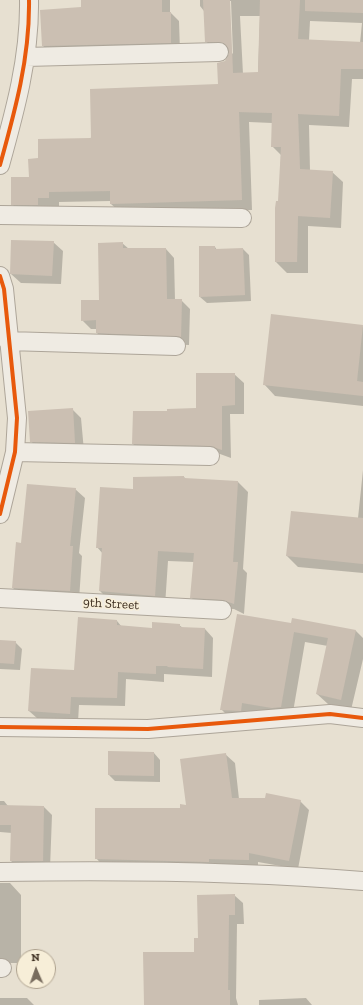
<!DOCTYPE html>
<html>
<head>
<meta charset="utf-8">
<style>
  body { margin:0 }
  #map { position:relative; width:363px; height:1005px; overflow:hidden; background:#e7e0d1; font-family:"Zilla Slab",serif }
  canvas { display:block }
  .north { position:absolute; left:16px; top:949px; width:40px; height:40px; box-sizing:border-box; background:#f7eed8; border:1px solid #ada18e; border-radius:50%; rotate:358deg; font-size:11px; font-weight:700; line-height:16px; text-align:center; color:#3d2e20 }
  .north::after { content:''; display:block; margin:auto; width:14px; height:18px; background:#786c5e; clip-path:polygon(50% 0,100% 100%,50% 72%,0 100%) }
</style>
</head>
<body>
<div id="map">
<canvas width="363" height="1005"></canvas>
<div class="north">N</div>
</div>
<script>
const context = document.querySelector('canvas').getContext('2d');
context.lineJoin = 'round';
function fill(path, color) { context.fillStyle = color; context.fill(path, 'evenodd'); }
function strokePath(path, color, width, dash) { context.strokeStyle = color; context.lineWidth = width; context.lineCap = dash ? 'butt' : 'round'; context.setLineDash(dash || []); context.stroke(path); }
function label(font, color, halo, rows, align = 'center') {
  context.font = font + ' "Zilla Slab",serif'; context.lineWidth = 3; context.setLineDash([]); context.textBaseline = 'middle'; context.strokeStyle = halo; context.fillStyle = color; for (const [text, x, y, turn = 0] of rows) {
    context.save(); context.translate(x, y); context.rotate((+turn || 0) * Math.PI / 180); context.textAlign = isNaN(turn) ? turn : align; if (halo) context.strokeText(text, 0, 0); context.fillText(text, 0, 0); context.restore();
  }
}
fill(new Path2D(`
  M82,0H170V12L179,21L180,51L52,54L43,46L82,8Z
  M200,0H363V79H352L349,127L309,125L310,171L332,172L343,182L341,228L308,226V273H287L276,262V208L279,202L281,155L272,146V123L249,122L252,210L122,214L111,204V201L59,202V208L23,215L12,204L30,178L39,159L219,85L225,62L230,53L216,52L206,41L204,11L200,6ZM229,1H231L233,54L231,52ZM240,16H260L258,73L243,74ZM310,21L362,23L360,43L309,40Z
  M53,242L63,251L61,284L21,283L11,274Z
  M122,243L129,249H166L174,258L175,300H181L190,309L189,345L106,342L97,333V329H91L82,320L101,301Z
  M215,247L217,250L243,249L249,255L251,301L207,303L200,297Z
  M363,326V406L275,396L264,384Z
  M234,374L244,383V414H230L231,458L220,454L143,453L133,444L168,412L197,409Z
  M72,409L81,418L84,451H40L31,441Z
  M363,470V573L298,567L287,556L358,518Z
  M184,477L186,479L238,482L248,492L243,569L247,573L244,614L234,609L201,608L191,597L194,562L168,561L165,606L110,601L100,591L103,554L97,547L134,490Z
  M75,489L85,498L79,553L82,556L79,600L22,597L13,588L22,544Z
  M293,620L356,631L363,638V659L351,710L328,704L317,694L328,646L305,642L292,718L232,720L221,709L292,624Z
  M117,621L122,627L153,629L179,625L183,628L205,629L213,638L212,677L164,674V682L126,679L125,706L79,705L78,722L38,719L29,711L75,671Z
  M0,641L15,642L22,649L20,670L0,669Z
  M154,753L160,760V782L115,781L109,775Z
  M225,754L235,763L239,799L300,801L309,810L298,869L258,862V869L105,868L96,858L187,806Z
  M0,801H4L8,806L44,807L52,815L50,869H19L11,861L12,833L0,832Z
  M0,883H10L21,895V963H0Z
  M234,895L243,903L244,924H237L236,998L238,1005H145L195,952L199,939Z
  M0,998H27L34,1005H0Z
  M306,998L312,1005H259V1000Z`), '#0003');
fill(new Path2D(`
  M81,0H162V12H171V43L42,46L40,10L81,7Z
  M203,0H230L233,73L258,72L260,0H300L298,39L363,42V69H341L339,116L298,114L300,169L333,171L330,218L298,216L297,262H275V208L276,201H278L281,147H271L272,113L239,112L242,200L110,204V191L49,192V198H38V205H11V177H29L28,159L38,158V139L91,138L90,89L218,84L217,63L225,61L228,57L229,51L224,43L205,42Z
  M305,0H363V13L305,11Z
  M11,240L54,241L52,276L10,274Z
  M123,242V248H166L167,299H182L181,337L96,333V320L81,321V300H99L98,243Z
  M199,246H215V249L243,248L245,295L199,297Z
  M271,314L363,325L357,381L363,382V396L263,385Z
  M196,373H235V405L222,406V450L210,446L132,444L133,411H167V409L196,408Z
  M73,408L75,443L30,442L28,411Z
  M184,476V478L238,481L233,562H238L234,604L223,600L190,598L194,553L158,551L155,596L99,591L102,548H96L100,487L133,489V477Z
  M27,484L76,488L70,546H73L70,591L12,588L16,542L21,543Z
  M291,511L363,518V564L286,556Z
  M237,614L291,623L292,618L356,630L341,700L316,694L328,638L294,632L281,707L272,708L242,703L241,711L220,710Z
  M78,617L117,620V625L152,628V622L180,624V627L205,628L203,669L168,667L167,666H156V674L118,672L117,698L71,697L70,714L28,711L31,668L74,670Z
  M0,640L16,641L14,664L0,663Z
  M108,751L154,752V776L108,775Z
  M226,753L232,798H265L266,793L301,800L289,861L249,853V860L209,859V862L170,861L95,859V808H180V804L186,805L180,759Z
  M0,805L44,806L43,861H10L11,825H0Z
  M235,894V915H229L228,990H230V1005H144L143,952H194V938H198L197,895Z`), '#cbbfb2');
const minor = new Path2D(`
  M26,57L219,52
  M0,165C15,111 30,57 29,0
  M0,215L242,218
  M0,276L4,289L17,418L15,452L0,514
  M8,341L176,346
  M15,452L210,456
  M0,598L222,610
  M0,727L148,729L330,714L363,718
  M0,872C121,870 242,871 363,881
  M0,968H2`);
strokePath(minor, '#ada599', 20);
strokePath(minor, '#efebe3', 18);
strokePath(new Path2D(`
  M0,165C15,111 30,57 29,0
  M0,276L4,289L17,418L15,452L0,514
  M0,727L148,729L330,714L363,718`), '#e8590c', 4);
label('13px', '#3d2e20', '#f7eed8', [
  ["9th Street",111,604,3]
]);
</script>
</body>
</html>
